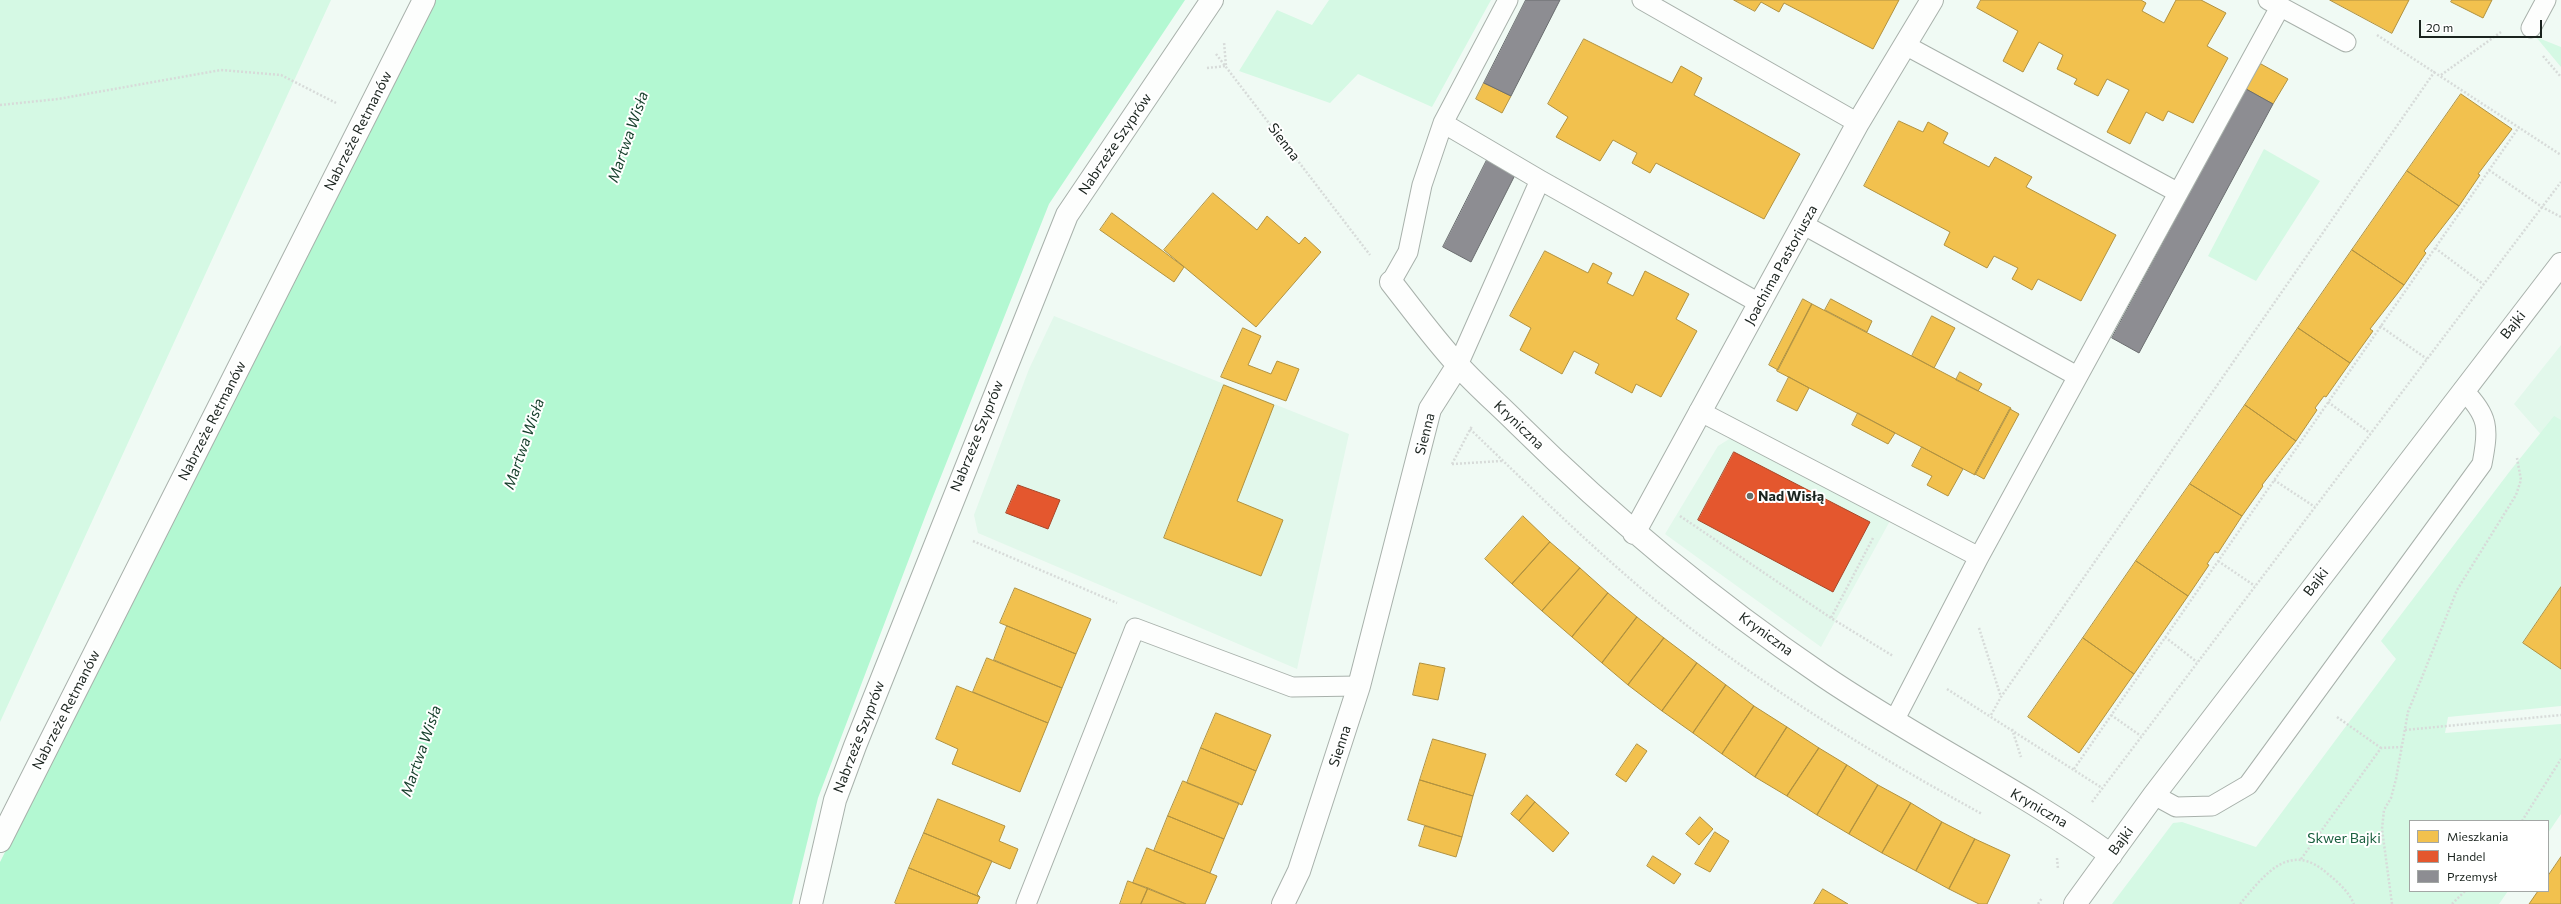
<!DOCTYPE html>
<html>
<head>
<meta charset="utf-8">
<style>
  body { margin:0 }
  #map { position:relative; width:2561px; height:904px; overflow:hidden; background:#f0faf4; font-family:Commissioner,sans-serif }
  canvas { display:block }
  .legend { position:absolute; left:2409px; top:820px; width:140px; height:72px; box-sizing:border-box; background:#fff; border:1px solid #a3a7a5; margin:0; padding:5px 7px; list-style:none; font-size:12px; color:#1a231e }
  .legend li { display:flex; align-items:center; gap:8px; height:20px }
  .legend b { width:20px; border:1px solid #a3a7a5 }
  .scale { position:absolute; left:2419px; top:20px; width:123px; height:18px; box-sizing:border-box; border:2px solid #1a231e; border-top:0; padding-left:5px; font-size:12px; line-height:14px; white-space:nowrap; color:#1a231e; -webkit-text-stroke:3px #fff; paint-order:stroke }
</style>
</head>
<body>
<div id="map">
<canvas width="2561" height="904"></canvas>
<ul class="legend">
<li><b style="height:11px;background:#f2c14e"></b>Mieszkania</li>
<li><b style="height:11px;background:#e4572e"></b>Handel</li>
<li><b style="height:11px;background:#8d8d92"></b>Przemysł</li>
</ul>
<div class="scale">20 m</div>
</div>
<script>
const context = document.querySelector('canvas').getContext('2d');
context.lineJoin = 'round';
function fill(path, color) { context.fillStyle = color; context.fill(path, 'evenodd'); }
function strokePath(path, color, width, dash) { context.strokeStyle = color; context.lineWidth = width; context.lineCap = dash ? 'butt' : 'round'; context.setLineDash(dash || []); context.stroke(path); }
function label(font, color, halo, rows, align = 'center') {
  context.font = font + ' Commissioner,sans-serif'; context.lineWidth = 4; context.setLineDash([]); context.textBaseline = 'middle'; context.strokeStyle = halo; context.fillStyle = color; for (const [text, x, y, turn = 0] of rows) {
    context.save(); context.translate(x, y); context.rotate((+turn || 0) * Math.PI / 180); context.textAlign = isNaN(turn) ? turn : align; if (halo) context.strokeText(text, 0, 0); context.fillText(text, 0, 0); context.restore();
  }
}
fill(new Path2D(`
  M1054,316L1349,434L1297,669L978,533L974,515L1029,369Z
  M2561,345V455L2560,456L2514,404Z
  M1734,436L1891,519L1821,647L1665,534L1718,446Z`), '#e2f8eb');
fill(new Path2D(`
  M0,0H331L0,722Z
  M1329,0H1491L1432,107L1358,74L1330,103L1239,71L1277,10L1312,25Z
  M2536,37L2561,47V67Z
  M2264,149L2320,181L2256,281L2208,256Z
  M2554,416L2561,420V587L2523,642L2561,669V706L2448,717L2445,733L2561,724V814L2548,833V821H2410V891H2508L2499,904H2112L2173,823L2182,822L2256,847L2396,659L2381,641L2510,471Z`), '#d5f9e4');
fill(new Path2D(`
  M433,0H1185L1049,204L928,509L818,798L792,904H0V862Z`), '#b3f8d2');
const homes = new Path2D(`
  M1734,0H1899L1873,49L1784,3L1779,12L1761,2L1755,11Z
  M1981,0H2141L2146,3L2142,11L2164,23L2176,0H2201L2226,13L2207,46L2228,58L2193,123L2168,111L2163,121L2146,112L2130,144L2107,132L2129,90L2107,79L2098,96L2074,84L2077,79L2057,69L2063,55L2039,42L2023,72L2003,61L2018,31L1977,8Z
  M2330,0H2409L2392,33Z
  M2452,0H2492L2483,18L2451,2Z
  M1584,39L1672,83L1681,66L1702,78L1694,95L1800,154L1764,219L1656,163L1650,173L1632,163L1637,153L1613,140L1600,161L1556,137L1568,117L1548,104Z
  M2261,64L2288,79L2273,104L2246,89Z
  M1484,83L1511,96L1502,113L1476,99Z
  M2461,94L2512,129L2478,174L2480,175L2459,206L2407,171Z
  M1899,121L1923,132L1928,122L1948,133L1943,143L1989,167L1995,157L2032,177L2026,187L2116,235L2081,301L2038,279L2032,290L2012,279L2018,268L1994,256L1987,268L1944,245L1950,232L1864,186Z
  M2407,171L2459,206L2424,251L2426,253L2404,285L2352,250Z
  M1213,193L1257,230L1267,216L1299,244L1305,237L1321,252L1256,327L1164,250Z
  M1112,213L1184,267L1174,282L1100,230Z
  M2352,250L2404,285L2370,329L2373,331L2350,363L2298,328Z
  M1545,251L1588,273L1593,263L1612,273L1607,283L1633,296L1645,271L1689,294L1676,319L1697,331L1661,397L1636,384L1632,393L1595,373L1599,364L1574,351L1562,374L1520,350L1531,328L1510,316Z
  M1803,299L1812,304L1778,370L1769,365Z
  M1831,299L1872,321L1867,332L1825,310Z
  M1812,304L2011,408L1975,475L1777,371Z
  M1932,316L1955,328L1934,368L1912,356Z
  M1243,328L1261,336L1248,365L1271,374L1277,361L1299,369L1286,401L1221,377Z
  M2298,328L2350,363L2326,397L2324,396L2315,408L2317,410L2296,441L2245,405Z
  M1960,372L1982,384L1978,391L1956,380Z
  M1789,377L1809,388L1797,411L1777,401Z
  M1224,385L1274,405L1237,501L1283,520L1261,576L1164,538Z
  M2245,405L2296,441L2262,485L2263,486L2242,516L2190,484Z
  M2010,409L2019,414L1984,479L1975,474Z
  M1858,413L1895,433L1888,444L1852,425Z
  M1922,447L1963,469L1948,496L1927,485L1932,476L1912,466Z
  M2190,484L2242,516L2218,553L2215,552L2207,564L2209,565L2188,596L2136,561Z
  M1523,516L1550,542L1512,584L1485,559Z
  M1550,542L1580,568L1542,611L1512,584Z
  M2136,561L2188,596L2134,674L2083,638Z
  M1580,568L1608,593L1572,637L1542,611Z
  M2561,587V669L2523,643Z
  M1015,588L1091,619L1076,654L1000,623Z
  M1608,593L1637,617L1602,663L1572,637Z
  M1637,617L1664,638L1628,685L1602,663Z
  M1007,626L1076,654L1062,688L994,660Z
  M1664,638L1697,663L1662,711L1628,685Z
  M2083,638L2134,674L2079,753L2028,717Z
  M987,658L1062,688L1048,723L973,692Z
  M1420,663L1445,668L1438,700L1413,695Z
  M1697,663L1726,685L1693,733L1662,711Z
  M1726,685L1754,706L1722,754L1693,733Z
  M957,686L1048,723L1020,792L952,764L958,749L936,739Z
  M1754,706L1787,727L1755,777L1722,754Z
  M1216,713L1271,735L1256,771L1201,748Z
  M1787,727L1819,748L1787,796L1755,777Z
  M1433,739L1486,754L1473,796L1420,780Z
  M1637,744L1647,751L1626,782L1616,775Z
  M1201,748L1256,771L1242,805L1187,783Z
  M1819,748L1847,765L1817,815L1787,796Z
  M1847,765L1878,785L1849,834L1817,815Z
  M1420,780L1473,796L1462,837L1408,820Z
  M1183,781L1239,803L1224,839L1168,816Z
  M1878,785L1911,803L1882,853L1849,834Z
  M1527,795L1535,802L1519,821L1511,814Z
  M938,799L1005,826L999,841L1018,849L1010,869L924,833Z
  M1535,802L1569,833L1553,852L1519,821Z
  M1911,803L1942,822L1916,871L1882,853Z
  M1168,816L1224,839L1210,873L1154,851Z
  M1700,817L1713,829L1699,845L1686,834Z
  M1942,822L1975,839L1949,889L1916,871Z
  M1425,826L1462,837L1456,857L1419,846Z
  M1715,832L1729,841L1710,872L1695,864Z
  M924,833L992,861L977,894L980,897L909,868Z
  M1975,839L2010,855L1987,904H1979L1949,889Z
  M1147,848L1217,876L1205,904H1186L1133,883Z
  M1653,856L1681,874L1674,884L1647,866Z
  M2561,857V904H2529L2538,891H2548V876Z
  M909,868L980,897L977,904H897L895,903Z
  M1128,881L1148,888L1141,904H1120Z
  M1148,888L1186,904H1141Z
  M1823,889L1848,904H1814Z`);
fill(homes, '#f2c14e');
strokePath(homes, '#b19240', 1);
const shops = new Path2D(`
  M1734,452L1870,522L1833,592L1698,520Z
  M1018,485L1060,500L1048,529L1006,513Z`);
fill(shops, '#e4572e');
strokePath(shops, '#a74729', 1);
const industry = new Path2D(`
  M1526,0H1560L1511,96L1484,83Z
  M2246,89L2273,104L2139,353L2112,338Z
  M1487,160L1515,175L1471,262L1443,247Z`);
fill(industry, '#8d8d92');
strokePath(industry, '#6a6d6f', 1);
const lane = new Path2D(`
  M1642,0L1858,123
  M2268,0L2346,42
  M2531,28L2546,0
  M1905,45L2177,192
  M1443,123L1540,180L1759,303
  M1804,225L2077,376
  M1391,282L1408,252L1422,185L1443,123L1508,0
  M1458,365L1540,180
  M1699,411L1979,557
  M1894,721L1979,557L2280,7
  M2154,795L2176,807L2212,806L2248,785L2482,464C2489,428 2489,416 2463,390
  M1026,904L1135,628L1292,687L1359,686`);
const street = new Path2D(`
  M1391,282C1413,310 1434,339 1458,365C1477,386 1498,404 1518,424C1612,517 1713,601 1822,675C1916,739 2019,789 2111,855
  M1634,533L1858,123L1932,0
  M0,841L424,0
  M811,904L835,800L855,746L1067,215L1212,0
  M1283,904L1299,871L1359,686L1430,409L1458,365
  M2075,904L2154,795L2561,264`);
strokePath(lane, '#a8b1ab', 21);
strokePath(street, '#a8b1ab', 24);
strokePath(new Path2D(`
  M2377,35L2561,155
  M1216,54L1370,255
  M2543,56L2561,77
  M1207,68L1226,66L1224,42
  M2441,75L2501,32
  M0,105L58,99L221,70L281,75L336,103
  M2489,170L2542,207L2561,217
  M2435,248L2483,284
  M2380,326L2427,359
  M2328,402L2370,433
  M1470,429C1546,502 1621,577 1706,640C1794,705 1887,762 1982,814
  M1452,464L1472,426
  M1452,464L1502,461
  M2274,480L2315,507
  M1680,516L1831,618
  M1873,538L1831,618L1893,656
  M973,541L1117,603
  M2218,561L2255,586
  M1979,628L2001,697
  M2165,637L2197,662
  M1947,689L2102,788
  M1991,715L2001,697L2435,71
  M2111,715L2141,736
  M2337,717L2381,748
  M2012,729L2021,757
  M2405,730L2561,715
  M2074,769L2519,127
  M2092,802L2561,182
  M2522,821L2561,759
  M2057,858L2058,869
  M2301,859L2381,748L2402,747
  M2038,904L2042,898
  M2240,904C2265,874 2290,840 2328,874C2338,882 2349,892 2354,904
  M2392,904L2382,829L2384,810L2391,798L2396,779L2408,712L2457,590L2516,495L2521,480L2517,458
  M2452,904L2465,891`), '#d7dbd9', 2.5, [2, 2]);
strokePath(lane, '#fdfefd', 19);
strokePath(street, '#fdfefd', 22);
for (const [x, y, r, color] of [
  [1750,496,4,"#656e69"]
]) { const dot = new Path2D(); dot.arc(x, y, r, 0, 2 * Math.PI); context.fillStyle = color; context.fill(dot); strokePath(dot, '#fff', 1.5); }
label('14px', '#1a231e', '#fff', [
  ["Nabrzeże Retmanów",358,131,-63],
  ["Sienna",1284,142,53],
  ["Nabrzeże Szyprów",1115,144,-56],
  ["Joachima Pastoriusza",1781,265,-61],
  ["Bajki",2513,325,-52],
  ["Nabrzeże Retmanów",212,421,-63],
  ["Kryniczna",1519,425,44],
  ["Sienna",1425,434,-76],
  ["Nabrzeże Szyprów",977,436,-68],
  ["Bajki",2316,582,-53],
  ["Kryniczna",1766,634,36],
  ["Nabrzeże Retmanów",66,710,-63],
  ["Nabrzeże Szyprów",859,737,-69],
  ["Sienna",1340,746,-72],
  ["Kryniczna",2039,808,30],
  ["Bajki",2121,841,-54]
]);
label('bold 14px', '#1a231e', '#fff', [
  ["Nad Wisłą",1758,496]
], 'left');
label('14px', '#1a603f', '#fff', [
  ["Skwer Bajki",2344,838]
]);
label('italic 15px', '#163f2b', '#fff', [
  ["Martwa Wisła",628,137,-71],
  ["Martwa Wisła",524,444,-71],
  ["Martwa Wisła",421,751,-71]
]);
</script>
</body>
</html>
